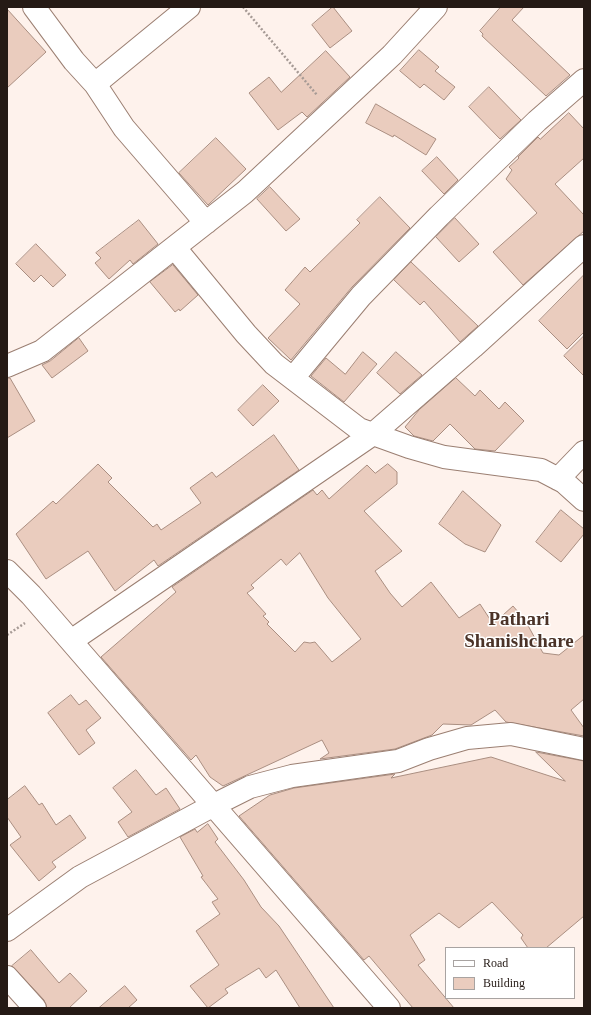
<!DOCTYPE html>
<html>
<head>
<meta charset="utf-8">
<style>
  body { margin:0 }
  #map { position:relative; width:591px; height:1015px; overflow:hidden; background:#fef2ec; font-family:Georgia,serif }
  canvas { display:block }
  .frame { position:absolute; inset:0; border:8px solid #251a15; pointer-events:none }
  .legend { position:absolute; left:445px; top:947px; width:130px; height:52px; box-sizing:border-box; background:#fff; border:1px solid #a8a3a1; margin:0; padding:5px 7px; list-style:none; font-size:12px; color:#251a15 }
  .legend li { display:flex; align-items:center; gap:8px; height:20px }
  .legend b { width:20px; border:1px solid #a8a3a1 }
</style>
</head>
<body>
<div id="map">
<canvas width="591" height="1015"></canvas>
<div class="frame"></div>
<ul class="legend">
<li><b style="height:5px;background:#fff"></b>Road</li>
<li><b style="height:11px;background:#eaccbe"></b>Building</li>
</ul>
</div>
<script>
const context = document.querySelector('canvas').getContext('2d');
context.lineJoin = 'round';
function fill(path, color) { context.fillStyle = color; context.fill(path, 'evenodd'); }
function strokePath(path, color, width, dash) { context.strokeStyle = color; context.lineWidth = width; context.lineCap = dash ? 'butt' : 'round'; context.setLineDash(dash || []); context.stroke(path); }
function label(font, color, halo, rows, align = 'center') {
  context.font = font + ' Georgia,serif'; context.lineWidth = 3; context.setLineDash([]); context.textBaseline = 'middle'; context.strokeStyle = halo; context.fillStyle = color; for (const [text, x, y, turn = 0] of rows) {
    context.save(); context.translate(x, y); context.rotate((+turn || 0) * Math.PI / 180); context.textAlign = isNaN(turn) ? turn : align; if (halo) context.strokeText(text, 0, 0); context.fillText(text, 0, 0); context.restore();
  }
}
const building = new Path2D(`
  M333,7L352,31L330,48L312,25Z
  M501,7H524L512,20L570,75L546,96L482,36L483,34L480,31Z
  M7,9L46,52L7,88Z
  M419,50L439,67L435,71L455,87L444,100L424,84L420,88L400,71Z
  M326,51L350,77L307,117L302,112L278,130L249,93L269,77L281,92Z
  M489,87L521,120L500,139L469,107Z
  M376,104L436,139L426,155L394,135L393,137L366,123Z
  M569,113L584,129V158L555,184L584,215V231L523,285L493,252L537,213L506,179L512,170L509,167L519,158L518,157L538,137L540,139Z
  M216,138L246,169L208,205L179,173Z
  M437,157L458,180L444,194L422,171Z
  M270,187L300,219L286,231L257,199Z
  M380,197L410,228L352,287L291,360L268,338L300,304L285,290L305,267L310,272L360,223L357,220Z
  M455,218L479,244L459,262L436,237Z
  M139,220L158,244L133,264L130,260L109,279L95,263L101,258L96,253Z
  M36,244L66,275L53,287L41,275L34,282L16,264Z
  M411,262L478,326L460,342L424,301L420,305L394,280Z
  M173,265L198,295L180,311L179,309L175,312L150,282Z
  M584,275V332L567,349L539,321Z
  M584,336V376L564,356Z
  M79,338L88,351L52,378L42,365L50,361Z
  M363,352L377,364L344,402L311,376L326,358L345,374Z
  M396,352L422,375L400,394L377,373Z
  M7,378H10L35,421L7,438Z
  M456,378L475,396L480,390L499,409L505,402L524,421L495,451L475,449L450,424L433,441L414,436L405,427L419,410Z
  M263,385L279,401L253,426L238,410Z
  M274,435L299,470L158,566L154,560L115,591L88,551L46,579L16,534L53,501L56,504L98,464L112,478L108,482L153,527L157,524L161,530L201,503L190,488L212,472L216,477Z
  M388,464L397,472V484L364,511L402,551L375,571L390,593L402,607L431,582L459,618L480,604L493,624L513,606L525,620L543,653L559,655L584,635V699L571,710L584,728V736L506,722L495,710L471,725L443,724L432,735L395,749L320,759L329,753L322,740L223,786L210,777L196,755L191,760L101,657L176,592L172,587L313,490L317,495L322,490L329,499L367,465L375,473ZM300,553L328,598L361,639L332,662L315,642L310,643L304,642L295,652L267,624L269,622L263,616L266,614L247,593L254,588L251,585L281,559L286,565Z
  M463,491L501,525L485,552L465,544L439,524Z
  M561,510L584,529V534L561,562L536,542Z
  M71,695L79,705L86,700L101,718L86,730L95,743L79,755L48,713Z
  M536,752L584,761V916L546,948H528L521,938L523,935L492,902L459,928L439,913L410,935L425,960L418,965L454,1008H413L369,956L364,960L239,816L270,795L294,788L395,774L391,778L491,757L565,781Z
  M136,770L156,795L166,788L180,809L128,837L118,822L132,812L113,788Z
  M25,786L39,805L42,803L56,825L70,815L86,838L52,862L56,867L39,881L10,845L21,837L7,817V800Z
  M208,824L218,839L215,842L244,880L261,907L279,926L334,1008H300L276,970L266,978L259,968L225,989L228,993L208,1008L190,986L219,965L196,931L220,914L212,902L218,899L201,877L203,876L180,837L195,829L197,832Z
  M31,950L59,983L70,973L87,991L69,1008H47L44,1000L12,966Z
  M125,986L137,1000L128,1008H99Z`);
fill(building, '#eaccbe');
strokePath(building, '#aa8e81', 1);
const minor = new Path2D(`
  M34,7L74,61L95,84L124,128L206,223
  M95,84L189,7
  M175,248L246,334L274,364L359,429L409,447L444,457L541,470L564,482L584,500
  M7,366L42,351L245,192L392,55L436,7
  M293,378L361,296L439,216L537,121L584,80
  M558,479L584,452
  M7,571L31,595L389,1008
  M71,641L373,434L473,347L584,246
  M7,930L80,877L214,805L250,787L292,776L398,761L429,749L467,738L511,734L584,749
  M7,977L35,1008`);
strokePath(minor, '#9b7f72', 24);
strokePath(new Path2D(`
  M243,7L317,95
  M7,635L25,623`), '#a69a95', 2.5, [2, 2]);
strokePath(minor, '#fff', 22);
label('bold 19px', '#4b3328', '#fff', [
  ["Pathari",519,620],
  ["Shanishchare",519,642]
]);
</script>
</body>
</html>
